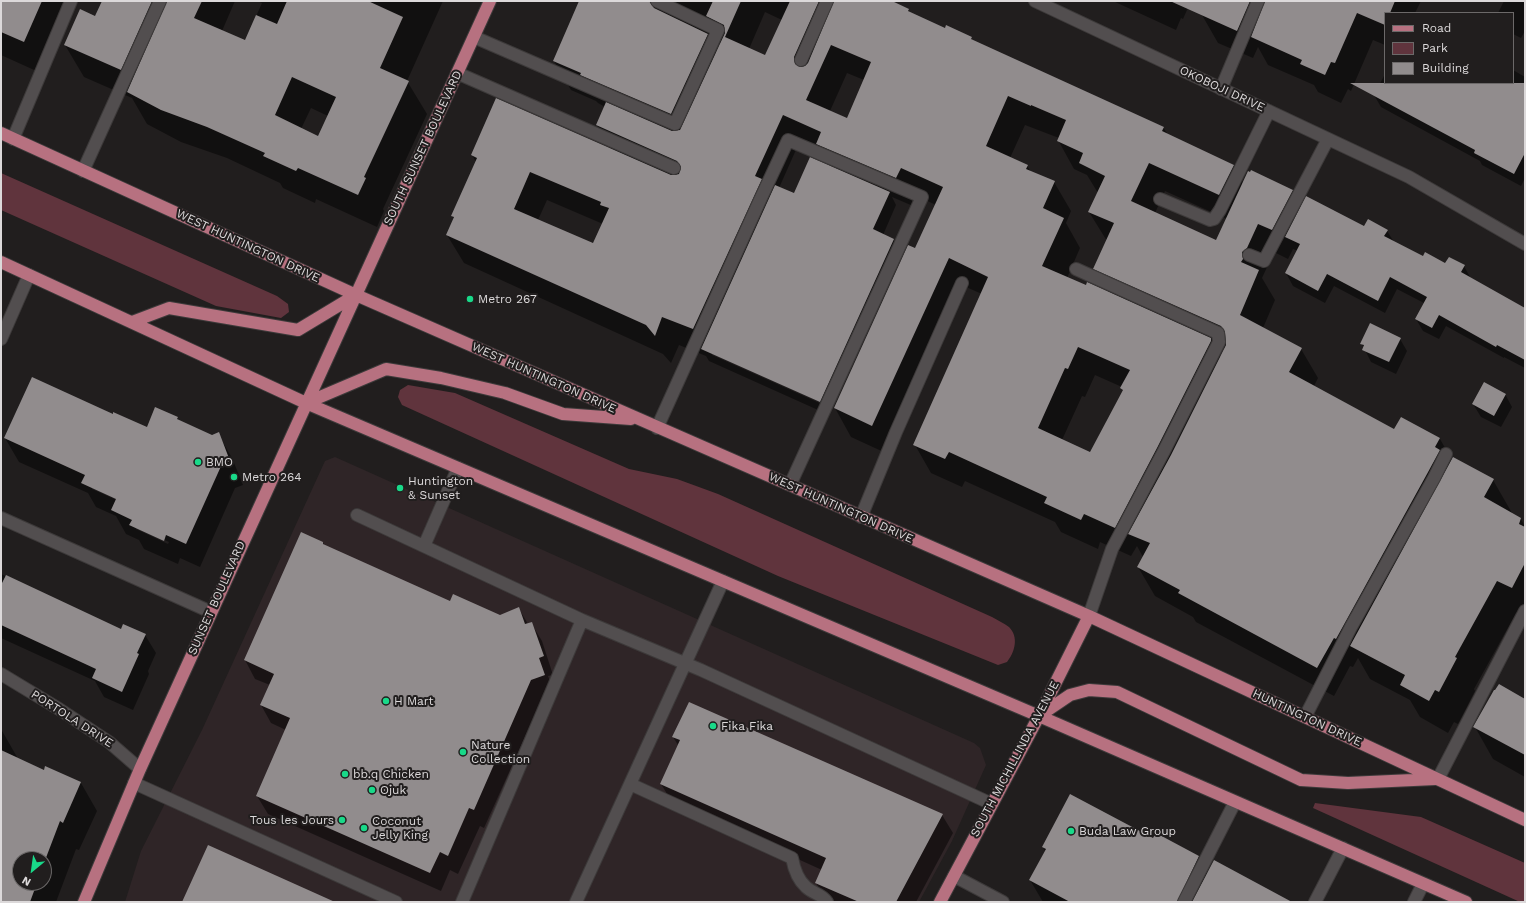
<!DOCTYPE html>
<html>
<head>
<meta charset="utf-8">
<style>
  body { margin:0 }
  #map { position:relative; width:1526px; height:903px; overflow:hidden; background:#211e1e; font-family:"Work Sans",sans-serif }
  canvas { display:block }
  .frame { position:absolute; inset:0; border:2px solid #dcd9da; pointer-events:none }
  .legend { position:absolute; left:1384px; top:12px; width:130px; height:72px; box-sizing:border-box; background:#211e1e; border:1px solid #6c6969; margin:0; padding:5px 7px; list-style:none; font-size:12px; color:#dcd9da }
  .legend li { display:flex; align-items:center; gap:8px; height:20px }
  .legend b { width:20px; border:1px solid #6c6969 }
  .north { position:absolute; left:12px; top:851px; width:40px; height:40px; box-sizing:border-box; background:#211e1e; border:1px solid #6c6969; border-radius:50%; rotate:209deg; font-size:11px; font-weight:700; line-height:16px; text-align:center; color:#dcd9da }
  .north::after { content:''; display:block; margin:auto; width:14px; height:18px; background:#19d989; clip-path:polygon(50% 0,100% 100%,50% 72%,0 100%) }
</style>
</head>
<body>
<div id="map">
<canvas width="1526" height="903"></canvas>
<div class="frame"></div>
<ul class="legend">
<li><b style="height:5px;background:#b77180"></b>Road</li>
<li><b style="height:11px;background:#60343d"></b>Park</li>
<li><b style="height:11px;background:#918c8d"></b>Building</li>
</ul>
<div class="north">N</div>
</div>
<script>
const context = document.querySelector('canvas').getContext('2d');
context.lineJoin = 'round';
function fill(path, color) { context.fillStyle = color; context.fill(path, 'evenodd'); }
function strokePath(path, color, width, dash) { context.strokeStyle = color; context.lineWidth = width; context.lineCap = dash ? 'butt' : 'round'; context.setLineDash(dash || []); context.stroke(path); }
function label(font, color, halo, rows, align = 'center') {
  context.font = font + ' "Work Sans",sans-serif'; context.lineWidth = 4; context.setLineDash([]); context.textBaseline = 'middle'; context.strokeStyle = halo; context.fillStyle = color; for (const [text, x, y, turn = 0] of rows) {
    context.save(); context.translate(x, y); context.rotate((+turn || 0) * Math.PI / 180); context.textAlign = isNaN(turn) ? turn : align; if (halo) context.strokeText(text, 0, 0); context.fillText(text, 0, 0); context.restore();
  }
}
fill(new Path2D(`
  M335,457L974,743L980,748L986,765L952,841L919,902H125L141,851L202,730L325,461Z`), '#2f2527');
fill(new Path2D(`
  M1,173L277,296L288,304L289,312L281,318L216,306L1,210Z
  M408,385L455,393L629,469L677,479L718,494L992,617C997,620 1004,623 1009,627C1019,637 1015,652 1007,662L998,665L778,576L402,405L398,397L400,390Z
  M1315,803L1421,817L1525,863V902H1520L1313,808Z`), '#60343d');
fill(new Path2D(`
  M1,1H78L75,7L73,6L43,74L1,55Z
  M103,1H235L222,31L245,41L262,3L257,1H443L407,81L427,114L383,209L384,211L377,227L316,199L315,203L283,188L280,183L227,158L181,142L147,124L132,98L84,77L65,45L96,18ZM311,108L328,116L319,137L301,129Z
  M580,1H889L908,10L911,14L946,29L971,38L973,41L1163,127L1168,135L1233,165L1243,183L1292,190L1302,207L1364,228L1387,231L1394,242L1423,258L1446,265L1464,266L1471,279L1525,315V368L1504,357V358L1446,326L1439,339L1423,331L1416,319L1424,303L1397,289L1385,313L1334,286L1325,303L1293,286L1286,273L1298,251L1293,249L1288,259L1274,252L1262,278L1275,300L1263,328L1301,349L1318,378L1314,386L1395,430L1401,418L1440,439L1452,460L1493,480L1512,513L1511,514L1521,519L1525,527V617L1516,613L1474,689L1475,691L1458,724L1454,722L1448,733L1420,717L1410,700L1370,679L1358,658L1353,667L1350,666L1334,696L1196,622L1193,617L1155,596L1138,567L1143,557L1137,546L1131,556L1100,542L1098,549L1061,532L1055,522L965,481L962,487L931,473L915,445L982,294L966,287L888,454L851,437L835,408L916,250L936,205L917,196L913,206L892,197L896,205L883,235L894,240L901,252L827,414L709,361L706,356L679,345L671,363L663,354L464,263L447,235L454,220L452,216L476,162L472,155L611,150L597,125L605,107L598,103L596,101L571,90L554,61ZM765,12L782,20L766,56L749,49ZM710,39L721,44L717,52ZM847,73L864,80L848,119L830,111ZM1025,125L1059,138L1058,140L1074,169L1087,175L1098,193L1089,212L1107,241L1094,269L1109,293L1086,287L1067,278L1080,248L1066,223L1071,211L1054,182L1031,172L1027,166L1010,158ZM799,143L822,153L831,167L794,195L779,188ZM1165,191L1227,219L1217,241L1155,213ZM547,200L603,224L593,245L538,220ZM1213,343L1225,349L1221,357ZM712,353L825,404L824,405L712,355ZM1095,375L1122,387L1123,391L1090,453L1062,440L1082,396L1085,397Z
  M1113,1H1191L1183,19L1181,18L1176,30Z
  M1206,1H1421L1415,13H1385V45L1373,40L1351,91L1348,89L1341,103L1318,92L1314,85L1268,65L1258,47L1253,58L1218,43L1202,15Z
  M1504,1H1525V31L1521,38L1513,34V13H1498Z
  M1513,70L1525,77V181L1524,180L1521,186L1482,165L1480,161L1381,107L1374,95L1385,74V83H1513Z
  M1400,339L1407,351L1396,374L1371,362L1362,344Z
  M1505,394L1512,407L1501,427L1481,417L1473,404Z
  M113,415L147,428L177,418L179,422L212,436L218,434L232,458L243,485L235,488L200,567L180,558L178,564L144,549L139,540L126,534L116,516L96,507L88,493L19,462L5,438ZM92,487L121,500V502L92,489ZM136,527L169,542L168,544L136,529Z
  M323,543L325,547L450,602L500,616L519,609L528,624L531,623L542,641L553,675L548,676L555,694L542,699L484,828L480,826L458,874L450,870L441,891L268,814L257,796L286,730L271,723L261,705L270,685L255,679L245,660Z
  M1,574L122,630L145,635L156,653L148,671L149,674L133,710L104,697L95,681L1,638Z
  M1525,700V777L1493,759L1475,727Z
  M1,729L17,757L16,758L44,771L46,768L81,783L97,811L79,850L76,849L56,902H1ZM20,859H44V883H20Z
  M673,737L942,815L953,833L916,902H829L827,901L816,883L822,870L672,802L661,784L678,745Z
  M1153,839L1199,856L1208,873L1291,902H1043L1030,880L1045,851L1043,847Z`), '#0007');
fill(new Path2D(`
  M1,1H42L24,42L1,32Z
  M102,1H152L121,70L64,45L80,9L95,16Z
  M167,1H202L194,18L245,40L256,15L277,24L287,1H368L403,17L380,68L409,81L364,177L366,178L358,195L298,168L296,171L263,156L265,153L207,127L161,110L127,92ZM292,77L336,97L318,136L275,115Z
  M579,1H649L654,8L708,34L671,114L580,75L581,73L553,61Z
  M713,1H741L725,37L765,55L790,1H819L794,57L795,64L801,67L805,66L808,63L834,1H892L909,9L908,11L945,28L946,25L972,37L971,39L1164,127L1162,131L1234,165L1219,195L1149,163L1131,201L1216,240L1248,171L1250,172L1251,170L1293,190L1272,230L1258,224L1247,248L1242,252L1243,259L1241,262L1259,270L1240,315L1302,348L1289,372L1394,429L1401,417L1440,438L1435,447L1440,450L1427,474L1336,639L1334,638L1317,668L1178,593L1180,590L1137,567L1150,543L1128,534L1171,455L1226,345L1225,332L1221,326L1093,269L1114,223L1088,212L1105,176L1079,163L1083,153L1057,141L1066,120L1031,105V106L1008,96L986,146L1028,165L1026,169L1055,181L1043,208L1064,218L1042,266L1086,285L1087,282L1211,338V341L1157,448L1115,528L1084,514L1081,520L1044,503L1047,497L949,452L945,459L913,445L988,277L949,258L872,426L834,408L908,245L915,248L943,187L901,168L896,178L816,144L821,132L783,115L755,176L762,179L693,329L662,317L655,336L646,325L446,235L454,217L451,216L477,158L471,155L496,98L671,175H675L679,174L681,167L677,161L596,125L606,102L672,131L680,130L725,33L724,25L706,16ZM831,45L871,62L847,118L806,100ZM530,172L601,202L600,205L609,208L593,243L514,209ZM1078,347L1130,370L1120,388L1123,390L1090,452L1038,428L1065,368L1068,369Z
  M1170,1H1250L1237,31Z
  M1265,1H1395L1390,13H1385V25L1357,13L1335,63L1331,62L1325,75L1300,64L1302,60L1251,37Z
  M1350,83H1525V153L1514,174L1474,153L1475,150Z
  M810,157L890,192L873,229L894,239L820,402L701,349L775,185L794,193Z
  M1306,196L1364,226L1368,219L1388,230L1384,236L1423,256L1425,252L1445,263L1449,257L1465,265L1461,272L1525,308V360L1497,345L1496,347L1439,315L1432,328L1415,319L1427,297L1390,277L1378,301L1327,274L1318,291L1285,273L1300,244L1285,237Z
  M1370,323L1401,338L1389,362L1362,350L1364,345L1360,344Z
  M32,377L113,414V412L147,427L155,407L178,417L177,419L212,435L219,432L230,461L222,464L186,544L166,535L164,541L129,525L132,520L111,510L116,499L81,483L85,475L4,438Z
  M1484,382L1506,394L1494,416L1472,404Z
  M1453,457L1494,479L1484,497L1521,518L1519,524L1525,527V563L1512,588L1497,581L1455,657L1457,658L1439,692L1435,690L1429,701L1400,685L1405,675L1350,646Z
  M301,532L323,542V544L450,601L453,594L500,615L519,607L525,624L532,622L544,656L539,658L545,675L531,680L474,810L469,808L448,856L440,852L430,873L256,796L290,718L260,705L274,674L244,660Z
  M6,575L121,629L123,624L146,634L137,653L139,654L122,692L92,678L96,669L1,625V585Z
  M1499,684L1525,699V755L1473,727L1494,690H1495Z
  M689,702L943,814L896,902H859L815,883L826,858L660,784L680,740L672,737Z
  M1,750L44,770L45,766L81,782L63,823L60,821L44,863V859H20V883H37L30,902H1Z
  M1070,794L1153,838L1156,833L1199,856L1177,902H1070L1029,880L1046,849L1042,847Z
  M208,845L335,902H182Z
  M1214,860L1292,902H1192Z`), '#918c8d');
const minor = new Path2D(`
  M1035,1L1409,177L1525,244
  M474,37L675,124L718,30L657,1
  M801,60L827,1
  M457,73L674,168
  M1221,89L1258,1
  M13,139L71,1
  M83,171L160,1
  M1160,199L1210,220L1214,219L1220,210L1269,111
  M1249,255L1264,261L1328,139
  M1076,269L1218,333L1219,342L1164,451L1112,549L1089,616
  M1,339L29,275
  M657,428L760,200L788,140L922,197L790,485
  M357,515L582,620
  M861,517L896,432L962,283
  M1,518L211,612
  M424,546L458,468
  M1,674L59,709L109,742L140,769
  M1305,717L1351,627L1434,478L1446,454
  M1438,779L1525,611
  M134,783L396,902
  M630,784L792,858C794,869 797,879 806,887C813,894 821,893 827,902
  M954,876L1003,902
  M462,902L582,620L701,670L992,804
  M576,902L723,581
  M1184,902L1235,802
  M1315,902L1343,848
  M1414,902L1423,884`);
const major = new Path2D(`
  M1,133L356,295L1089,616L1525,820
  M1,262L306,403L1039,716L1466,902
  M132,322L169,308L298,330L356,295
  M306,403L386,369L441,378L505,393L563,414L631,419
  M1039,716L1070,695L1089,690L1117,692L1301,780L1348,783L1435,779
  M84,902L140,769L490,1
  M940,902L1039,716L1089,616`);
strokePath(minor, '#3d3a3a', 14);
strokePath(major, '#3d3a3a', 14);
strokePath(minor, '#524e4f', 12);
strokePath(major, '#b77180', 12);
for (const [x, y, r, color] of [
  [470,299,4,"#19d989"],
  [198,462,4,"#19d989"],
  [234,477,4,"#19d989"],
  [400,488,4,"#19d989"],
  [386,701,4,"#19d989"],
  [713,726,4,"#19d989"],
  [463,752,4,"#19d989"],
  [345,774,4,"#19d989"],
  [372,790,4,"#19d989"],
  [342,820,4,"#19d989"],
  [364,828,4,"#19d989"],
  [1071,831,4,"#19d989"]
]) { const dot = new Path2D(); dot.arc(x, y, r, 0, 2 * Math.PI); context.fillStyle = color; context.fill(dot); strokePath(dot, '#211e1e', 1.5); }
label('12px', '#dcd9da', '#211e1e', [
  ["OKOBOJI DRIVE",1222,89,25],
  ["SOUTH SUNSET BOULEVARD",423,148,-65],
  ["WEST HUNTINGTON DRIVE",248,246,25],
  ["WEST HUNTINGTON DRIVE",544,378,24],
  ["WEST HUNTINGTON DRIVE",841,508,24],
  ["SUNSET BOULEVARD",217,598,-66],
  ["HUNTINGTON DRIVE",1307,718,25],
  ["PORTOLA DRIVE",72,719,33],
  ["SOUTH MICHILLINDA AVENUE",1015,759,-62]
]);
label('12px', '#dcd9da', '#211e1e', [
  ["Metro 267",478,299],
  ["BMO",206,462],
  ["Metro 264",242,477],
  ["Huntington",408,481],
  ["& Sunset",408,495],
  ["H Mart",394,701],
  ["Fika Fika",721,726],
  ["Nature",471,745],
  ["Collection",471,759],
  ["bb.q Chicken",353,774],
  ["Ojuk",380,790],
  ["Tous les Jours",334,820,"right"],
  ["Coconut",372,821],
  ["Jelly King",372,835],
  ["Buda Law Group",1079,831]
], 'left');
</script>
</body>
</html>
